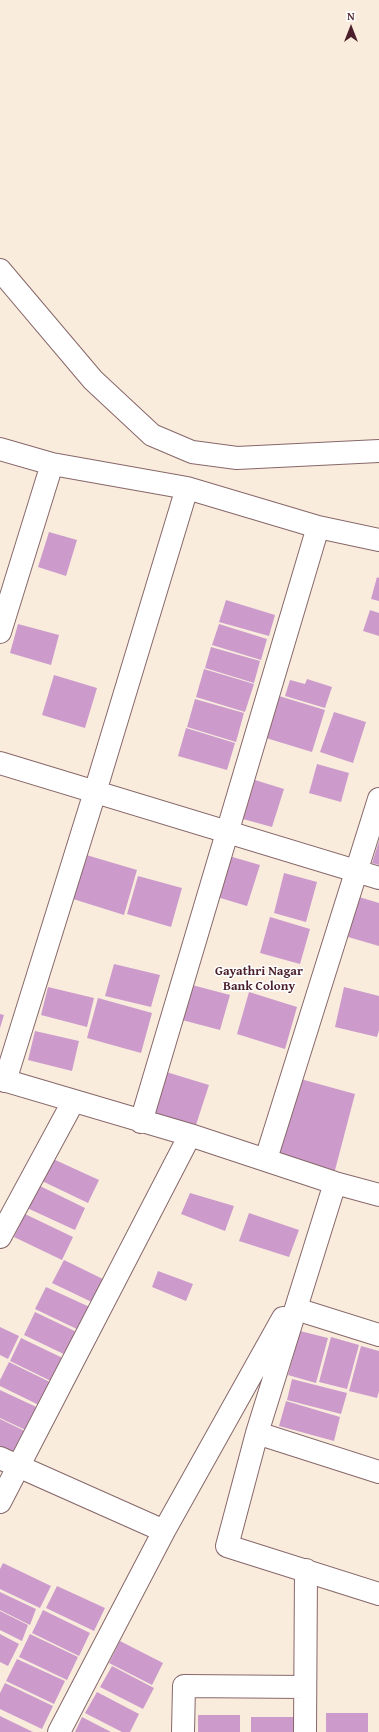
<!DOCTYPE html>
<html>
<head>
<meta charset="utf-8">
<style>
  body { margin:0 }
  #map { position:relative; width:379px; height:1732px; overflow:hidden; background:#f9ecdd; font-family:"Gentium Book Plus",serif }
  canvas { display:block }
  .north { position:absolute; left:331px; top:8px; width:40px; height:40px; -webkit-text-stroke:3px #fff; paint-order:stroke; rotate:0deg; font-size:11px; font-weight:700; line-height:16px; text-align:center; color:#4a1f2b }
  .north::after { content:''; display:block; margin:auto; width:14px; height:18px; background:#4a1f2b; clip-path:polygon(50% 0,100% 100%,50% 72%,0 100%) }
</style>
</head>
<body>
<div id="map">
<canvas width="379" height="1732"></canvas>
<div class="north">N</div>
</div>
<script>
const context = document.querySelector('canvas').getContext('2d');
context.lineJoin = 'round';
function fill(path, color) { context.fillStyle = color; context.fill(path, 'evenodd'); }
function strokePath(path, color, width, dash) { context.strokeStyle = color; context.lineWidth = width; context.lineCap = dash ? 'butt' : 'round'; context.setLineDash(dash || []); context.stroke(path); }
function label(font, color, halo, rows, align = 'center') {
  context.font = font + ' "Gentium Book Plus",serif'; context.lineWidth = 3; context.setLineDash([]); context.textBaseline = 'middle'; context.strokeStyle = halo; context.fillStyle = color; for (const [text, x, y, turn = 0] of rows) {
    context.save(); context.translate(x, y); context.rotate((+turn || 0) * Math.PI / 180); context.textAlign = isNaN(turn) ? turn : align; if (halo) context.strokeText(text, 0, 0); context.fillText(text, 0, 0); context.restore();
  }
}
fill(new Path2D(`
  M49,532L77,540L66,576L38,567Z
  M377,577L379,578V601L371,599Z
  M226,600L275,615L269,636L219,622Z
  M370,610L379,613V636L363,631Z
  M18,624L59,635L51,665L10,653Z
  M219,624L267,639L261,660L212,645Z
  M211,647L260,661L254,683L205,668Z
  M204,669L254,684L245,712L196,697Z
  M54,675L97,688L85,728L42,715Z
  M307,679L332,687L325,708L285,696L290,680L305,684Z
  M279,696L325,710L312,752L266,738Z
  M195,699L244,713L236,742L187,727Z
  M334,712L366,722L353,763L320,752Z
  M186,728L235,743L227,770L178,756Z
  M317,764L349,773L341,802L309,793Z
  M255,780L284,789L272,827L243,819Z
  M379,841V865L372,863Z
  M83,854L137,870L124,915L70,898Z
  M229,856L260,865L247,906L217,897Z
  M284,873L317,882L306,922L274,913Z
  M138,876L182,888L171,927L127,914Z
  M359,897L379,903V946L348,937Z
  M270,917L310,929L300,964L260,953Z
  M114,964L160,975L151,1007L105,996Z
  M192,985L230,995L220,1030L182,1020Z
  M48,987L94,998L87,1027L41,1015Z
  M344,987L379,996V1030L377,1037L335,1027Z
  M249,992L297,1007L285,1049L237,1034Z
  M98,998L152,1013L141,1053L87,1038Z
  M0,1014L4,1015L0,1028Z
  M35,1031L79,1041L72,1071L28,1060Z
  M163,1071L209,1085L195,1128L149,1114Z
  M297,1078L355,1094L334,1174L275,1158Z
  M51,1158L99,1180L88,1203L40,1180Z
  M38,1185L85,1208L75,1230L27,1208Z
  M190,1193L234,1206L225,1231L181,1214Z
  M249,1213L299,1230L289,1257L239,1241Z
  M25,1214L73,1237L62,1260L14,1237Z
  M64,1260L111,1283L100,1306L52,1283Z
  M158,1271L193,1284L186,1301L152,1287Z
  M46,1287L94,1309L83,1332L35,1309Z
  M35,1312L83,1335L72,1358L24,1335Z
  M0,1327L19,1336L8,1359L0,1355Z
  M300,1331L328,1338L316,1383L288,1375Z
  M331,1337L359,1345L347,1389L319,1382Z
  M21,1338L69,1361L57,1384L10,1361Z
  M361,1346L379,1351V1391L377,1398L349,1391Z
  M9,1362L56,1385L45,1408L0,1386V1380Z
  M292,1379L347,1393L341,1414L287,1400Z
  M0,1390L45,1411L34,1434L0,1418Z
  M286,1401L340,1417L334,1441L279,1426Z
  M0,1419L31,1434L20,1457L0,1448Z
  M3,1563L51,1586L40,1608L0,1589V1569Z
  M57,1586L105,1608L94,1631L46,1608Z
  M0,1592L36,1609L30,1625L0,1610Z
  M43,1610L90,1633L79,1656L32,1633Z
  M0,1611L28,1625L22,1641L0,1630Z
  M0,1634L19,1644L8,1666L0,1662Z
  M30,1634L78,1657L67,1680L19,1657Z
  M120,1641L163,1663L152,1685L109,1663Z
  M17,1659L65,1681L54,1704L6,1681Z
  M112,1666L154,1688L143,1709L100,1687Z
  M5,1683L53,1706L42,1729L0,1709V1693Z
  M97,1692L139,1714L130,1732H122L85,1713Z
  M326,1713H368V1732H326Z
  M198,1715H240V1732H198Z
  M0,1716L33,1732H0Z
  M82,1717L111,1732H75Z
  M251,1717H294V1732H251Z`), '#cc9bcc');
const minor = new Path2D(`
  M0,270L93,380L152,435L192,452L237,458L379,451
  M0,449L52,464L187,488L318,527L379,540
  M0,632L52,464
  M0,763L379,878
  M0,1079L190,1135L335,1183L379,1195
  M5,1081L95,792L187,488
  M141,1122L318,527
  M266,1159L379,799
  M335,1183L257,1433L227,1546L379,1594
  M0,1237L73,1102
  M296,1309L379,1335
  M257,1433L379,1472
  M0,1458L164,1531
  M0,1502L190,1135
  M59,1732L164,1531L283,1318
  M183,1732L184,1686L305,1687
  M305,1732L306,1570`);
strokePath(minor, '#876769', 24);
strokePath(minor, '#fff', 22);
label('bold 13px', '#4a1f2b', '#fff', [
  ["Gayathri Nagar",259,972],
  ["Bank Colony",259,987]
]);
</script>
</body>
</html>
